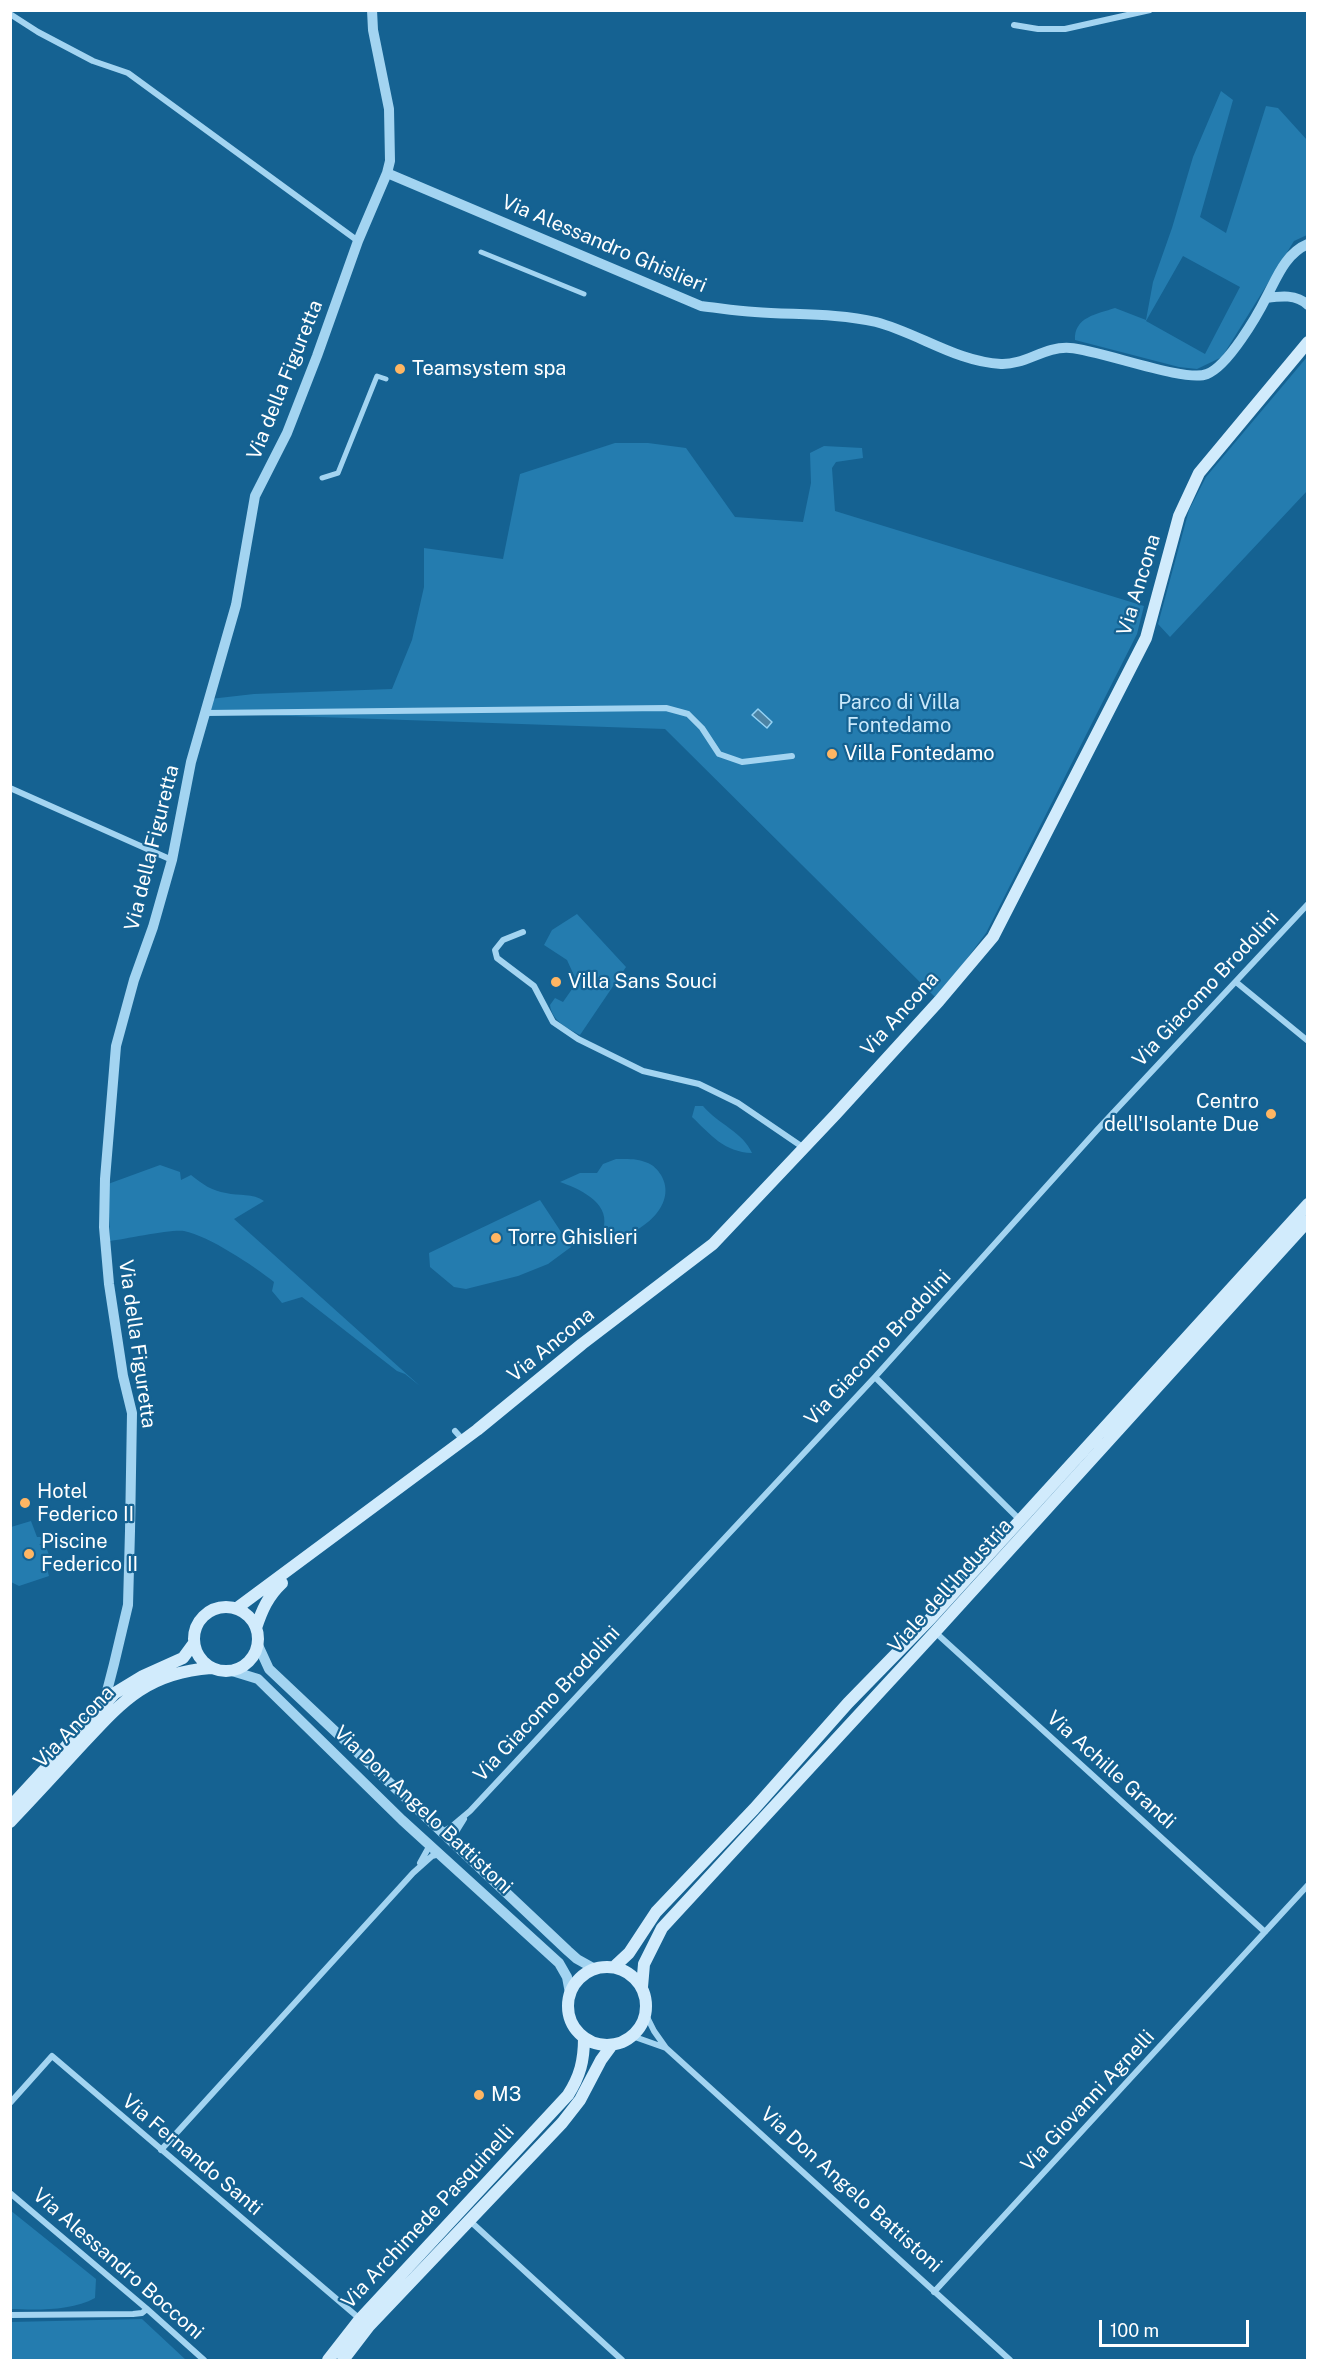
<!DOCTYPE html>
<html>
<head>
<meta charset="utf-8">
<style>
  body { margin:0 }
  #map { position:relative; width:1318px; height:2371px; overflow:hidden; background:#156292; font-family:"Public Sans",sans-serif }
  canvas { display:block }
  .frame { position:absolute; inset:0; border:12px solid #fff; pointer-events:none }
  .scale { position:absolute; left:1099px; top:2320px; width:150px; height:27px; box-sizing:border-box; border:3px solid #fff; border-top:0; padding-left:8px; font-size:18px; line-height:21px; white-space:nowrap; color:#fff; -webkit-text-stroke:4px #156292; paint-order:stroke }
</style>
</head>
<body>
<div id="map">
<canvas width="1318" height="2371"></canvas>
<div class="frame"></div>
<div class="scale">100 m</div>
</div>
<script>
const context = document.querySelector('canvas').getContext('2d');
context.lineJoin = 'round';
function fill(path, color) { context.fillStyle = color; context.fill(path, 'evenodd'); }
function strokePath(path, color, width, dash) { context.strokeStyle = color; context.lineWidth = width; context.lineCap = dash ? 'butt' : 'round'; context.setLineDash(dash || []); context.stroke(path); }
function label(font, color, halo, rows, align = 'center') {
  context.font = font + ' "Public Sans",sans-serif'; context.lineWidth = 4.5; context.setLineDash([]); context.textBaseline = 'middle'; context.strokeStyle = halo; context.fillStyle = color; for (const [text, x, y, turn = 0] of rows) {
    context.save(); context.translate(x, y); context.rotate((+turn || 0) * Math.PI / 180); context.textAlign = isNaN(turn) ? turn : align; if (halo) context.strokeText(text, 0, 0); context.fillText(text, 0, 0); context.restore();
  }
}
fill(new Path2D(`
  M1221,91L1233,100L1200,217L1226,233L1266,106L1278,108L1307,140V235L1294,241L1222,357L1197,369L1179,367L1075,340C1074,317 1097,314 1115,308L1146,320L1153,282L1172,228L1193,157ZM1183,256L1240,287L1205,354L1146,321Z
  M1307,357V491L1170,637L1158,624L1189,510L1206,477Z
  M615,443H648L686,448L735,517L803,522L811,483L810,453L824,446L862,448L863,458L836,462L832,468L835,511L1144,606L1137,634L986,933L937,999L665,729L204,713L210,699L254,694L392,689L412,640L424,587V548L503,559L520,474Z
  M577,914L626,967L580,1035C567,1028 552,1021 550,1005L555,998L563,1002L577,982L567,960L544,945L552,930Z
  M695,1106H703C718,1124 743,1132 752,1153C724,1152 711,1135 692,1117Z
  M616,1159C627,1159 637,1158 648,1163C653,1165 658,1170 661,1175C678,1204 643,1232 617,1238C611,1240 604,1239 598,1240C600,1236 604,1231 604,1226C609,1202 578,1188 560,1182L580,1173H597L603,1164Z
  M160,1165L180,1172L181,1180L191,1175C202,1184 212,1191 226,1193C239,1196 253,1193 264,1201L234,1219L420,1386L405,1374L397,1371L302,1297L282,1303L272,1291L274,1282C254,1266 209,1236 184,1231C172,1229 125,1239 110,1241L108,1184Z
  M540,1200L571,1247L548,1264L518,1276L466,1289L454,1287L430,1267L429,1253Z
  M31,1521L37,1537H42L44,1541L39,1545L45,1544L52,1563L46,1565L49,1576L19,1586L11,1582V1527Z
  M10,2210L96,2279L95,2298C72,2311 37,2310 11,2309Z
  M142,2319L186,2360H11V2322Z`), '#247caf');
const water = new Path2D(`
  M758,709L772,722L767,728L752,715Z`);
fill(water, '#4d84a5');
strokePath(water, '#95d2f4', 1.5);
strokePath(new Path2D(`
  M481,252L584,294
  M322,478L338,473L377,376L386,379`), '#a3d4f1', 5);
strokePath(new Path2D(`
  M10,14L38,32L93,61L128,73L358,241
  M1014,25L1038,29H1065L1150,10
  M205,713L666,708L688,714L702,728L719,754L742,762L792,756
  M10,788L172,860
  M523,932L503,940L495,950L497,958L534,986L553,1022L578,1039L643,1071L699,1084L738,1103L804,1148
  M1236,982L1308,1041
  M875,1377L1019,1519
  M455,1431L463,1440
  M935,1632L1265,1932
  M442,1832L451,1827L470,1811L875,1377L1098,1129L1308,904
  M451,1840L464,1819
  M420,1863L430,1845
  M646,2015L654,2031L666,2048L1010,2360
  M632,2036L666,2048
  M10,2103L52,2056L360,2319
  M161,2150L413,1873L432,1856L439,1854
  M10,2193L147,2309L204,2360
  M470,2221L622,2360
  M934,2292L1308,1885
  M10,2315L133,2314L142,2313L147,2309`), '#a3d4f1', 6);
strokePath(new Path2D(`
  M387,173L701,306C719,308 737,311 755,312C795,315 837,313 876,322C918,333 957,362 1001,364C1025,365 1045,346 1070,348C1100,350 1185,383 1207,374C1228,366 1257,316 1267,296C1277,277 1286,253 1308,244
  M1266,298C1281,296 1296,294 1308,305
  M258,1645L269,1669L568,1951L577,1959L595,1969
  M232,1671L258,1679L402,1820L559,1963L567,1977L570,1993
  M100,1706L106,1695L114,1664L128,1605L130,1531L132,1413L123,1376L109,1284L104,1227L105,1179L116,1046L134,980L153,927L172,860L191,762L236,605L255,496L287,433L317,356L358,241L387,173L390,161L389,109L373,30L372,10`), '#a3d4f1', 10);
strokePath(new Path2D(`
  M194 1639a32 32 0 1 1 64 0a32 32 0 1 1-64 0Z
  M237,1608L477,1430L582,1344L713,1244L836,1114L939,1001L993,937L1146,638L1179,516L1199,473L1308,342
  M256,1628C262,1610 268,1596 282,1583
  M10,1807L115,1693L143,1676L183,1658L194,1643
  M10,1822C33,1798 55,1774 77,1750C120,1704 144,1673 211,1668
  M568 2006a39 39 0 1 1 78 0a39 39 0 1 1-78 0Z
  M614,1967L629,1953L656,1912L754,1809L848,1703L931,1618L1308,1204
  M642,1987L644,1964L662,1928L935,1632L1308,1221
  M328,2360L360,2319L568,2095C580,2076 584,2061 584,2038
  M343,2360L369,2326L562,2123L580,2100L601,2060L612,2045`), '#d1ebfc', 12);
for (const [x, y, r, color] of [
  [400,369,6,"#ffb663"],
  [832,754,6,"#ffb663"],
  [556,982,6,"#ffb663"],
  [1271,1114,6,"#ffb663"],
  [496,1238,6,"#ffb663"],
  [25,1503,6,"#ffb663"],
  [29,1554,6,"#ffb663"],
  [479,2095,6,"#ffb663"]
]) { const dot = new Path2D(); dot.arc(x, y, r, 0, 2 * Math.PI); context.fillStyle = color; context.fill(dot); strokePath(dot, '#156292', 2); }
label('20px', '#fff', '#156292', [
  ["Via Alessandro Ghislieri",604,244,23],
  ["Via della Figuretta",285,380,-68],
  ["Via Ancona",1139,585,-73],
  ["Via della Figuretta",152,848,-76],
  ["Via Giacomo Brodolini",1206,989,-47],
  ["Via Ancona",900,1014,-48],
  ["Via della Figuretta",137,1344,82],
  ["Via Ancona",551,1345,-39],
  ["Via Giacomo Brodolini",878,1348,-47],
  ["Viale dell'Industria",950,1586,-48],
  ["Via Giacomo Brodolini",547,1704,-47],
  ["Via Ancona",74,1727,-46],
  ["Via Achille Grandi",1111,1770,42],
  ["Via Don Angelo Battistoni",423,1810,43],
  ["Via Giovanni Agnelli",1088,2101,-47],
  ["Via Fernando Santi",192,2155,40],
  ["Via Don Angelo Battistoni",851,2190,42],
  ["Via Archimede Pasquinelli",428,2217,-47],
  ["Via Alessandro Bocconi",118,2264,41]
]);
label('20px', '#fff', '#156292', [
  ["Teamsystem spa",412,369],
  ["Villa Fontedamo",844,754],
  ["Villa Sans Souci",568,982],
  ["Centro",1259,1102,"right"],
  ["dell'Isolante Due",1259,1125,"right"],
  ["Torre Ghislieri",508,1238],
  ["Hotel",37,1492],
  ["Federico II",37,1515],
  ["Piscine",41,1542],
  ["Federico II",41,1565],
  ["M3",491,2095]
], 'left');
label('20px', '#cae9fc', '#156292', [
  ["Parco di Villa",899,703],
  ["Fontedamo",899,726]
]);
</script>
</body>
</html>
